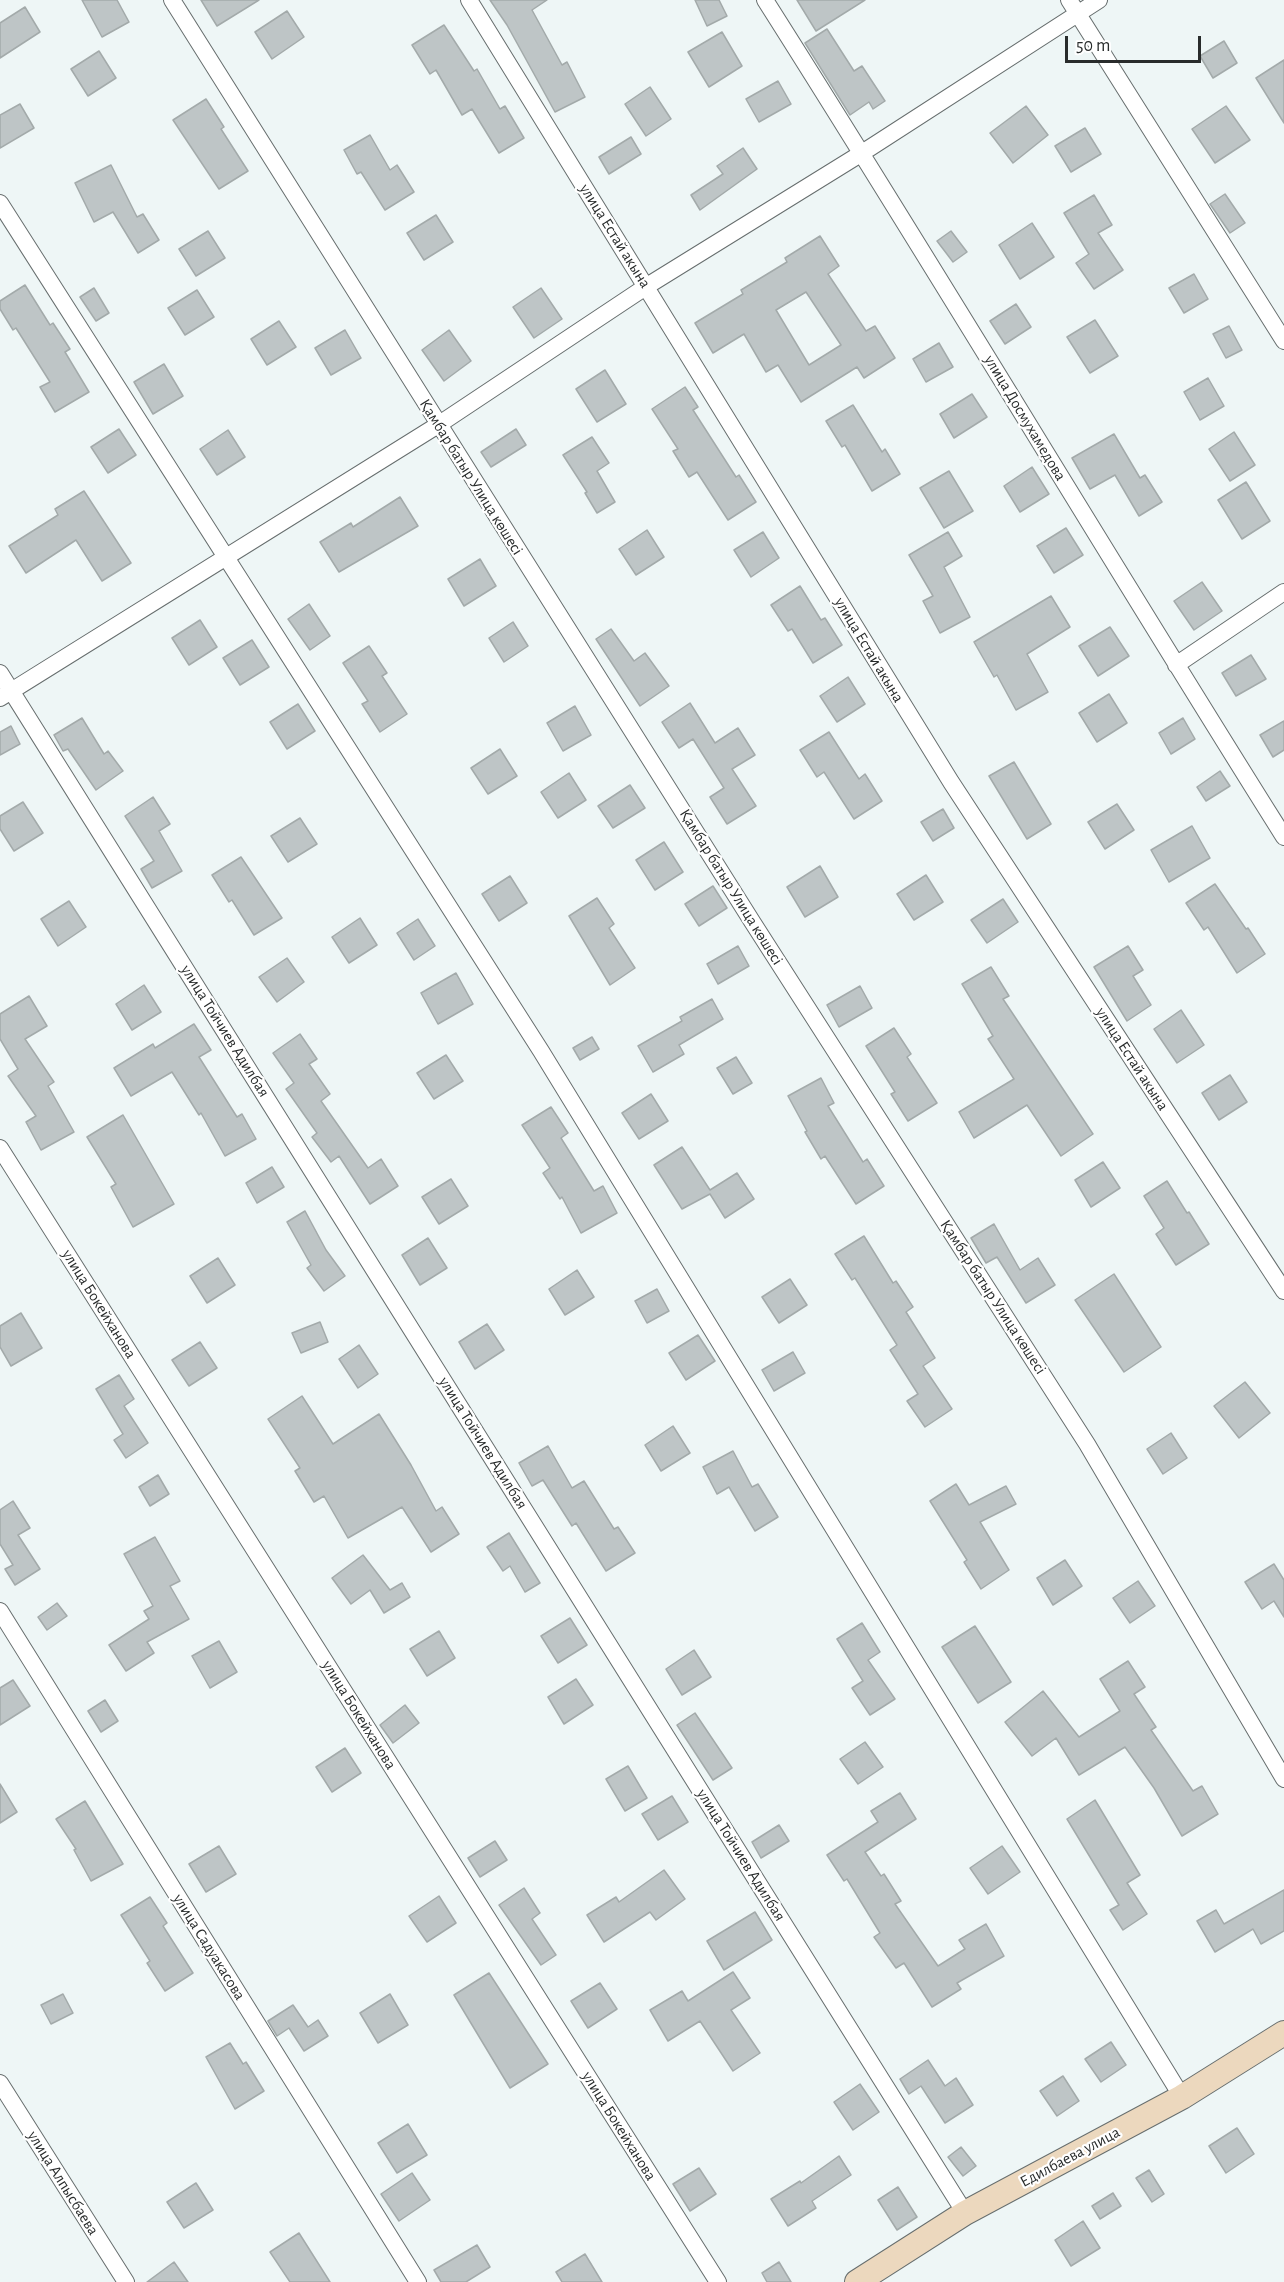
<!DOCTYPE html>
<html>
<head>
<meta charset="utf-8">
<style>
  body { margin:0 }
  #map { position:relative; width:1284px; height:2282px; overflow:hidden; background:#eef6f6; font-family:"Alegreya Sans",sans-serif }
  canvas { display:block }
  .scale { position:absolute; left:1065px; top:36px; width:136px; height:27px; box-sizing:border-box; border:3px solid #292c2c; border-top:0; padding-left:8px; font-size:18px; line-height:21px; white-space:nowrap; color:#292c2c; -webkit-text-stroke:4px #fff; paint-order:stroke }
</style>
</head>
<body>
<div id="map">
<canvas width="1284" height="2282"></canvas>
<div class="scale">50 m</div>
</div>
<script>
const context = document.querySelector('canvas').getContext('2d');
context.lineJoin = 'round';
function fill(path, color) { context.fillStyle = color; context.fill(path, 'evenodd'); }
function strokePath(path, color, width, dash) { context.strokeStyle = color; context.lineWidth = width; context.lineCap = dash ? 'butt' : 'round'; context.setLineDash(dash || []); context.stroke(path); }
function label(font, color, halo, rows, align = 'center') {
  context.font = font + ' "Alegreya Sans",sans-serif'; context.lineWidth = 4.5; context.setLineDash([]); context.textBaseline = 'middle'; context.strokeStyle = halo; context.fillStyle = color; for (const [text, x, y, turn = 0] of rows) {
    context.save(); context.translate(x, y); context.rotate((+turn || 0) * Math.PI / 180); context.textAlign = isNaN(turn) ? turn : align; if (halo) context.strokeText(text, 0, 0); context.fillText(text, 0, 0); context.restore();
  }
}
const building = new Path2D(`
  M82,0H117L129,22L102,37Z
  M201,0H259L217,26Z
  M490,0H547L532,10L562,65L567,62L585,97L555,112L507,25Z
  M695,0H719L727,16L707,26Z
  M797,0H865L816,31Z
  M25,7L40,32L0,58V23Z
  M287,11L304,37L272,59L255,32Z
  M444,25L474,71L477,69L500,109L505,106L524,138L499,153L472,109L462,115L436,70L430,74L412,45Z
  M827,29L854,71L862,66L885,101L873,109L869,102L850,115L805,43Z
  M722,32L742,66L709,87L688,52Z
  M1224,41L1237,63L1213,78L1200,56Z
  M99,51L116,78L88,96L71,69Z
  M1284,60V123L1256,78Z
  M778,81L791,104L759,122L746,99Z
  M650,87L671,119L646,136L625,104Z
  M206,99L224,127L221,129L248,171L219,189L173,120Z
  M20,104L34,128L0,148V115Z
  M1026,106L1048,135L1013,163L990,133Z
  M1226,106L1250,140L1215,163L1192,129Z
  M1085,128L1101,154L1071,172L1055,146Z
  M370,135L390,170L397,165L414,192L385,210L361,172L357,174L344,150Z
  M631,137L641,154L609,174L599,157Z
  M743,148L757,169L700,210L691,195L723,174L717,166Z
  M111,165L137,217L143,214L159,240L138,253L113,212L94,222L75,183Z
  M1225,194L1245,223L1230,233L1210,204Z
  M1094,195L1112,225L1098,233L1123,270L1094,289L1076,263L1089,254L1064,213Z
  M436,215L453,242L424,260L407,233Z
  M1032,223L1054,257L1020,279L999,245Z
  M208,231L225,258L196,276L179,249Z
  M951,231L967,252L953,262L937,241Z
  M820,236L839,266L828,274L866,331L875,326L895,358L864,378L857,367L801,402L778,365L766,372L744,334L713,353L695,323L743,294L741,290L787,262L785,258ZM806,292L841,345L809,365L776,310Z
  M1194,274L1208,299L1184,313L1169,288Z
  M25,285L50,325L53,323L70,349L65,352L89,392L55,412L40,387L50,382L16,328L13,330L0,309V301Z
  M94,288L109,313L96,321L80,297Z
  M541,288L562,319L534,338L513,307Z
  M197,290L214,317L185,335L168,308Z
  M1016,304L1031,327L1005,344L990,321Z
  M1095,320L1118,356L1090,373L1067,337Z
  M279,321L296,347L267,365L251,339Z
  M1229,326L1242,350L1226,358L1213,334Z
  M345,330L361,358L331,375L315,348Z
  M449,330L471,361L444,381L422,350Z
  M939,343L953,367L926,382L913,359Z
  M164,364L183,396L153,414L134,382Z
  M605,370L626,404L597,422L576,389Z
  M1208,378L1224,406L1200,420L1184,392Z
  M685,387L698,407L693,410L736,477L739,475L756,502L728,520L697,472L689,477L673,451L678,449L652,409Z
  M972,394L987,417L954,438L940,414Z
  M853,405L882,452L885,449L900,474L872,491L845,445L842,447L826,421Z
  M119,429L136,455L108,473L91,447Z
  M516,429L526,445L491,467L481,452Z
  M228,430L245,457L217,475L200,449Z
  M1234,432L1255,465L1230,481L1209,449Z
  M1114,434L1140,478L1145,475L1162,502L1139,516L1115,475L1090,489L1072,458Z
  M592,437L609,463L597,471L615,502L597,513L585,493L587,492L563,455Z
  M1032,467L1049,494L1020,512L1004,486Z
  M949,471L973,511L944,528L920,488Z
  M1246,482L1270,521L1242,539L1218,500Z
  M84,491L131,563L102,581L76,540L26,573L9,546L58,515L55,509Z
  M400,497L418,526L339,572L320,542L351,523L353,527Z
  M1066,528L1083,555L1054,573L1037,546Z
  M647,530L664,557L636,575L619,549Z
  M763,532L779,558L751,577L734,550Z
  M948,532L962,556L944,567L970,617L940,633L923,601L933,596L909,555Z
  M480,559L496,586L464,606L448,579Z
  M1202,582L1222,611L1194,630L1174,601Z
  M800,586L821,620L825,618L842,645L813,663L792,629L788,631L771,605Z
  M1051,596L1070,627L1027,654L1048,692L1016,710L997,675L994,677L974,642Z
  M309,604L330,636L310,650L288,619Z
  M200,620L217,647L189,665L172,638Z
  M513,622L528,646L504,662L489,638Z
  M1110,627L1129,656L1098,676L1079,646Z
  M611,629L634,661L645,653L669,686L640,706L596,639Z
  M252,640L269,667L240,685L223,658Z
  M369,646L387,673L382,676L407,714L380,732L362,704L368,701L343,663Z
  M1251,655L1266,679L1236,696L1222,673Z
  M848,677L865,704L837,722L820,696Z
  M1109,694L1127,723L1097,742L1079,713Z
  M690,703L715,743L738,728L755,755L732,769L756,806L727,824L710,797L724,788L693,739L679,748L662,722Z
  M298,704L315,731L287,749L270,722Z
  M575,706L591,735L563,751L547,723Z
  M82,718L104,754L108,751L123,771L96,790L68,749L63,751L54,735Z
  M1183,718L1195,739L1171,754L1159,733Z
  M1284,721V750L1273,757L1260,735Z
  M11,726L20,744L0,755V732Z
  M829,732L859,779L865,774L882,801L854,819L824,772L817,777L800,750Z
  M500,749L517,776L488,794L471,768Z
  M1014,762L1051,824L1027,839L989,776Z
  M1220,771L1230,786L1206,801L1197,787Z
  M569,773L586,800L558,818L541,792Z
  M630,785L645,808L613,828L598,806Z
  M153,797L170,824L159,831L182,871L152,888L141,869L154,861L125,816Z
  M23,802L43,833L14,851L0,829V816Z
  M1117,804L1134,830L1105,849L1088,822Z
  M943,809L954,828L933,841L921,822Z
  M300,818L317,844L288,862L271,836Z
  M1192,826L1210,858L1169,882L1151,850Z
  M664,842L683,872L655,890L636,860Z
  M241,857L282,918L254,935L232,900L229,902L212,875Z
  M820,866L838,897L805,917L787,887Z
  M926,875L943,902L914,920L897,894Z
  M510,876L527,903L499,921L482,894Z
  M1215,884L1246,929L1248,928L1265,954L1237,973L1208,927L1204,930L1186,903Z
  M713,886L727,908L699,926L685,904Z
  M597,898L614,924L609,928L635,968L610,985L569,916Z
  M1003,899L1018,922L987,943L971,920Z
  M69,901L86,927L58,946L41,919Z
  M360,918L377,945L349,963L332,937Z
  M418,919L435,946L414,960L397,933Z
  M738,946L749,966L718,984L707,964Z
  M1128,946L1143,970L1133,976L1151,1005L1127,1021L1094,967Z
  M287,958L304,982L277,1002L259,977Z
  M991,967L1009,996L1003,999L1093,1134L1061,1156L1027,1105L974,1138L959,1112L1014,1079L988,1039L993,1036L962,984Z
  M456,973L473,1004L438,1024L421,993Z
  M144,985L161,1012L132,1030L116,1004Z
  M860,986L872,1008L839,1027L827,1005Z
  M29,996L47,1026L25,1039L54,1082L48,1086L74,1132L41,1150L26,1122L36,1116L8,1076L18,1069L0,1039V1014Z
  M712,999L723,1019L679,1045L684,1054L653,1072L638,1046L682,1021L680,1017Z
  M1181,1010L1204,1045L1177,1063L1154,1029Z
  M194,1024L211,1050L199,1057L237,1117L242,1114L256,1139L225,1156L201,1113L199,1115L172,1072L131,1096L114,1068L153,1044L155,1048Z
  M894,1028L911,1054L907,1057L937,1103L908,1121L891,1094L895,1092L866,1046Z
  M300,1034L317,1059L309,1064L330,1094L321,1101L368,1168L381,1159L398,1186L370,1204L339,1156L331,1162L312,1137L317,1133L286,1089L294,1083L273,1053Z
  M592,1037L599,1049L580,1060L573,1048Z
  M446,1055L463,1081L434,1099L417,1073Z
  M736,1057L752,1083L733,1094L717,1068Z
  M1230,1075L1247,1102L1219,1120L1202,1093Z
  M821,1078L834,1103L828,1106L863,1162L867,1159L884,1186L856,1204L825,1156L821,1159L805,1132L807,1131L788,1096Z
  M651,1094L668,1121L639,1139L622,1113Z
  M551,1107L568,1133L561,1138L594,1191L603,1186L617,1213L581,1233L562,1197L560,1199L543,1173L550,1168L522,1125Z
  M123,1115L174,1204L133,1227L111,1187L116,1184L87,1137Z
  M682,1147L710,1190L737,1173L754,1199L725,1218L710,1194L682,1209L654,1165Z
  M1103,1162L1120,1188L1091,1207L1075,1180Z
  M272,1167L284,1187L257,1203L246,1183Z
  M451,1179L468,1206L439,1224L422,1197Z
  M1167,1181L1187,1213L1189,1212L1209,1244L1176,1265L1156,1234L1164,1228L1144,1196Z
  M305,1211L326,1250L345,1276L324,1291L307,1268L311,1265L287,1222Z
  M994,1224L1020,1270L1038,1258L1055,1285L1026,1303L997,1257L986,1263L971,1238Z
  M864,1236L893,1283L896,1281L913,1307L906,1312L935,1358L923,1366L952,1409L925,1427L907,1401L918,1394L890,1350L897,1345L855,1278L852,1280L835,1254Z
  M428,1238L447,1268L420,1285L402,1255Z
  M218,1258L235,1285L207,1303L190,1276Z
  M577,1270L594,1297L565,1315L549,1289Z
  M1114,1274L1161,1347L1124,1372L1075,1300Z
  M790,1279L807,1305L779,1323L762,1297Z
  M657,1289L669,1311L647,1323L635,1301Z
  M21,1313L42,1348L11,1366L0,1347V1326Z
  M320,1322L328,1342L301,1353L292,1333Z
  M487,1324L504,1350L475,1369L459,1342Z
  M698,1335L715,1361L686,1380L669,1353Z
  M200,1342L217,1368L189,1386L172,1360Z
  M359,1345L378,1374L358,1388L339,1359Z
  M793,1352L805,1373L774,1391L762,1370Z
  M119,1375L134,1399L124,1406L148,1443L126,1458L114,1440L123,1434L96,1389Z
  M1245,1382L1270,1413L1239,1438L1214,1406Z
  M302,1396L333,1444L379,1414L411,1465L436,1511L442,1507L459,1534L431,1552L402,1507L348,1538L324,1496L314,1502L295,1471L300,1468L268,1419Z
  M673,1426L690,1453L661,1471L645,1445Z
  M1171,1433L1187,1458L1163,1474L1147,1449Z
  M548,1446L572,1488L584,1481L614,1529L618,1527L635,1553L606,1571L576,1523L572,1526L543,1480L532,1486L519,1463Z
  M733,1451L752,1487L758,1484L778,1517L755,1531L729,1487L717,1494L703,1467Z
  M158,1475L169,1494L150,1506L139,1487Z
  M956,1484L969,1505L1006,1486L1016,1504L980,1522L1009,1570L981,1589L964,1562L967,1560L930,1501Z
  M13,1501L30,1528L18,1535L40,1569L15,1585L5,1569L13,1565L0,1544V1510Z
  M509,1533L540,1583L525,1592L510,1566L503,1571L487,1547Z
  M155,1537L180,1581L170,1586L189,1619L147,1642L154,1653L126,1671L109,1645L149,1619L144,1611L153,1606L124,1554Z
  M363,1555L390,1590L402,1583L410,1597L384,1613L370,1590L351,1604L332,1578Z
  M1065,1560L1082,1586L1053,1605L1037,1578Z
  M1274,1564L1284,1580V1617L1274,1601L1262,1609L1245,1582Z
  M1138,1581L1155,1606L1130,1623L1113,1598Z
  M57,1603L67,1616L47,1630L38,1617Z
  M570,1618L587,1645L558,1663L541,1636Z
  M862,1623L880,1652L868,1660L895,1699L870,1715L852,1688L863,1681L837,1639Z
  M975,1626L1011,1682L978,1703L942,1647Z
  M439,1631L455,1658L427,1676L410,1649Z
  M219,1641L237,1672L210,1688L192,1656Z
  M694,1650L711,1677L682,1695L666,1669Z
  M1128,1661L1145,1687L1134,1694L1156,1727L1151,1730L1193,1791L1202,1786L1218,1814L1182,1836L1154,1788L1125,1747L1079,1775L1056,1738L1032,1756L1005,1722L1043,1691L1079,1737L1120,1711L1100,1679Z
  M576,1679L593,1705L564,1724L548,1697Z
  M13,1680L30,1706L0,1725V1688Z
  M105,1700L118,1721L101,1732L88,1711Z
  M405,1705L419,1723L393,1743L380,1725Z
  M695,1713L732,1768L713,1780L677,1725Z
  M865,1742L883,1767L858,1784L840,1759Z
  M345,1748L361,1773L332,1792L316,1767Z
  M628,1766L647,1798L625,1811L606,1779Z
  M0,1784L17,1812L0,1823Z
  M900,1793L916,1819L865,1852L881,1876L884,1874L901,1901L895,1904L938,1966L965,1949L959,1940L986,1924L1004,1956L957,1983L961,1989L932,2007L904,1963L896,1968L874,1937L880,1933L847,1879L844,1881L827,1855L878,1822L871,1811Z
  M672,1796L688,1822L658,1840L642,1814Z
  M1095,1800L1140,1875L1127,1883L1147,1914L1123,1930L1110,1910L1119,1905L1067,1819Z
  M85,1801L123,1864L91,1881L74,1850L76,1849L56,1819Z
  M779,1825L789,1841L761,1858L752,1842Z
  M495,1841L507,1860L480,1877L468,1858Z
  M219,1846L236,1874L206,1892L189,1864Z
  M1002,1846L1020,1872L988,1894L970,1868Z
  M664,1870L685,1899L656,1920L650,1912L604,1942L587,1915L616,1897L619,1902Z
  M524,1888L540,1913L532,1919L556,1955L541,1965L499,1905Z
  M1284,1890V1931L1261,1944L1253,1929L1215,1952L1197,1921L1216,1910L1224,1924Z
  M439,1896L456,1923L427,1942L409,1916Z
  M150,1897L167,1923L163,1926L193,1973L165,1991L147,1963L150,1961L121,1915Z
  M755,1912L772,1940L724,1970L707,1941Z
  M733,1972L750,1998L731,2010L760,2053L733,2071L700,2021L668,2041L650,2010L682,1991L688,2001Z
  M489,1973L548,2064L510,2088L454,1995Z
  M600,1983L617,2009L588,2028L571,2001Z
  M63,1994L73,2013L51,2024L41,2005Z
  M390,1994L408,2025L378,2043L360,2013Z
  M293,2005L308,2027L318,2020L328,2036L304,2051L289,2028L277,2036L268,2021Z
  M1111,2042L1126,2065L1101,2082L1085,2059Z
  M230,2043L243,2064L246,2062L264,2091L235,2109L206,2057Z
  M928,2060L945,2086L956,2078L973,2105L945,2123L921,2086L909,2094L900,2079Z
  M1063,2076L1079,2101L1057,2116L1040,2091Z
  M860,2084L879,2112L853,2130L834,2102Z
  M408,2124L427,2155L397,2173L378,2143Z
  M1237,2128L1254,2154L1226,2173L1209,2146Z
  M961,2147L976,2166L963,2176L948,2157Z
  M839,2156L851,2175L812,2201L816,2208L788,2226L771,2199L800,2181L801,2183Z
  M699,2168L716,2194L690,2211L673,2184Z
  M1149,2170L1164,2194L1152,2202L1136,2178Z
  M412,2173L430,2200L399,2221L381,2194Z
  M196,2183L213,2210L184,2228L167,2202Z
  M898,2187L917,2217L897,2230L878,2200Z
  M1113,2193L1121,2206L1100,2219L1092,2206Z
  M1083,2221L1100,2248L1071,2266L1055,2240Z
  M299,2233L330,2282H290L270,2252Z
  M477,2245L490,2267L466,2282H441L434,2270Z
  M585,2254L602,2282H562L556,2272Z
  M174,2262L188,2282H147Z
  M779,2262L791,2282H767L762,2273Z`);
fill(building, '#bec5c6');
strokePath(building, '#a3aaaa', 1.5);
const street = new Path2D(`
  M172,0L753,923L1087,1444L1284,1779
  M469,0L951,782L1284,1291
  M765,0C941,277 1109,559 1284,837
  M1069,0L1284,341
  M0,203L541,1051L1182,2097
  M1176,665L1284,592
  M0,673L965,2213
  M0,698L438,425L647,286L862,153L1099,0
  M0,1148L718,2282
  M0,1611L418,2282
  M0,2083L126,2282`);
const secondary = new Path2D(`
  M857,2282L965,2213L1182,2097L1284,2033`);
strokePath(street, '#676e6e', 18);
strokePath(secondary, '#676e6e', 26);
strokePath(street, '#fff', 16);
strokePath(secondary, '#ecd8be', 24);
label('16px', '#292c2c', '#fff', [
  ["улица Естай акына",615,236,58],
  ["улица Досмухамедова",1025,418,59],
  ["Қамбар батыр Улица көшесі",471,477,58],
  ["улица Естай акына",869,650,59],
  ["Қамбар батыр Улица көшесі",731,887,58],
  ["улица Тойчиев Адилбая",225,1031,58],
  ["улица Естай акына",1132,1059,57],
  ["Қамбар батыр Улица көшесі",993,1297,57],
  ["улица Бокейханова",99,1304,58],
  ["улица Тойчиев Адилбая",483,1443,58],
  ["улица Бокейханова",359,1715,58],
  ["улица Тойчиев Адилбая",741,1855,58],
  ["улица Садуакасова",209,1947,58],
  ["улица Бокейханова",619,2126,58],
  ["Едилбаева улица",1070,2157,-28],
  ["улица Алпысбаева",63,2183,58]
]);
</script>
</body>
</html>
